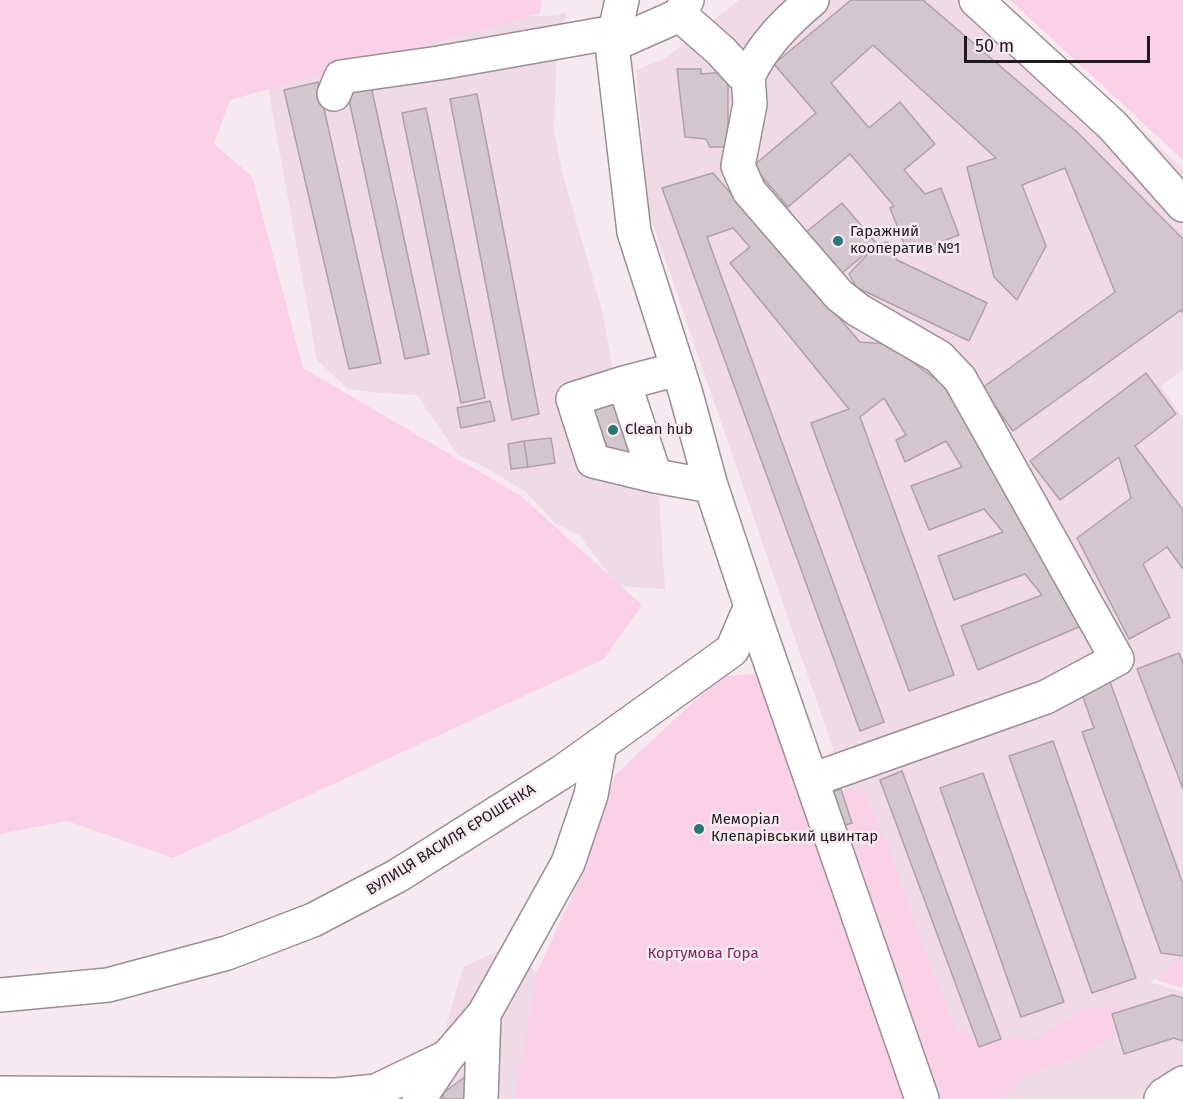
<!DOCTYPE html>
<html>
<head>
<meta charset="utf-8">
<style>
  body { margin:0 }
  #map { position:relative; width:1183px; height:1099px; overflow:hidden; background:#f7e9f0; font-family:"Fira Sans",sans-serif }
  canvas { display:block }
  .scale { position:absolute; left:964px; top:36px; width:186px; height:27px; box-sizing:border-box; border:3px solid #1f1a1d; border-top:0; padding-left:8px; font-size:18px; line-height:21px; white-space:nowrap; color:#1f1a1d; -webkit-text-stroke:4px #f7e9f0; paint-order:stroke }
</style>
</head>
<body>
<div id="map">
<canvas width="1183" height="1099"></canvas>
<div class="scale">50 m</div>
</div>
<script>
const context = document.querySelector('canvas').getContext('2d');
context.lineJoin = 'round';
function fill(path, color) { context.fillStyle = color; context.fill(path, 'evenodd'); }
function strokePath(path, color, width, dash) { context.strokeStyle = color; context.lineWidth = width; context.lineCap = dash ? 'butt' : 'round'; context.setLineDash(dash || []); context.stroke(path); }
function label(font, color, halo, rows, align = 'center') {
  context.font = font + ' "Fira Sans",sans-serif'; context.lineWidth = 5; context.setLineDash([]); context.textBaseline = 'middle'; context.strokeStyle = halo; context.fillStyle = color; for (const [text, x, y, turn = 0] of rows) {
    context.save(); context.translate(x, y); context.rotate((+turn || 0) * Math.PI / 180); context.textAlign = isNaN(turn) ? turn : align; if (halo) context.strokeText(text, 0, 0); context.fillText(text, 0, 0); context.restore();
  }
}
fill(new Path2D(`
  M739,0H999L1183,169V369L1161,386L1183,418V968L1149,982L1183,992V1099H999L941,1064L648,209L636,70L664,59Z
  M567,13L557,41L554,130L562,172L602,310L611,359L612,379L576,390L593,473L659,497L665,589L618,586L580,536L556,524L526,492L481,465L458,455L417,395L378,393L348,389L317,360L268,87L456,16H546Z
  M502,949L537,972L517,1099H0L379,1082L444,1034L463,967Z`), '#f0dae5');
fill(new Path2D(`
  M0,0H542L540,13L230,100L214,144L252,176L303,368L521,496L642,605L604,659L173,858L67,821L0,834Z
  M1010,0H1183V160Z
  M758,674L906,1099H515L537,972L583,872L615,775L721,676Z
  M845,788L864,794L887,844L936,982L957,1030L988,1041L1037,1038L1090,1006L1136,1008L1132,1023L1079,1057L1032,1072L1000,1099H935L835,810Z
  M1183,955V988L1157,980Z`), '#fbd1e8');
const building = new Path2D(`
  M851,0H923L1077,132L1183,239V313L1181,310L1013,431L982,388L1115,292L1065,168L1022,185L1046,246L1017,300L994,277L967,167L996,158L873,45L831,83L869,128L900,102L935,144L904,170L925,194L941,188L959,235L908,254L890,208L894,206L850,154L788,207L753,166L816,113L774,64Z
  M677,69H701V74L728,72V147H710L706,139L685,137Z
  M370,81L429,354L405,359L346,86Z
  M318,82L381,363L349,369L284,90Z
  M477,94L539,414L512,420L450,99Z
  M426,108L485,398L461,403L402,113Z
  M713,173L860,342L888,344L949,389L1088,623L978,670L961,626L1042,595L1025,574L954,600L938,556L1003,532L984,509L929,530L911,486L962,467L946,441L905,462L896,440L906,435L884,398L860,417L954,675L909,691L811,423L849,409L730,263L750,247L733,228L707,237L884,722L860,731L662,188Z
  M842,203L877,244L835,279L800,237Z
  M888,242L897,260L987,303L969,341L856,287L849,274L877,244Z
  M1146,373L1176,414L1135,446L1183,510V569L1167,547L1143,564L1170,617L1129,639L1077,538L1131,498L1119,457L1060,500L1030,461Z
  M613,397L639,468L612,460L589,401Z
  M490,401L495,421L461,428L457,408Z
  M551,438L555,463L528,467L524,441Z
  M524,441L528,467L511,469L508,444Z
  M1179,653L1183,664V789L1137,669Z
  M1109,679L1183,884V956L1161,953L1082,732L1094,728L1080,689Z
  M1053,741L1136,978L1092,993L1009,756Z
  M902,771L1001,1039L979,1047L880,780Z
  M983,773L1064,1002L1021,1017L940,788Z
  M841,789L852,823L842,826L831,792Z
  M1173,995L1183,998V1041L1174,1038L1124,1054L1112,1014Z
  M469,1074L468,1099H443V1093Z`);
fill(building, '#d4c6cd');
strokePath(building, '#afa1a8', 1.5);
const minor = new Path2D(`
  M976,0L1113,126L1183,205
  M680,15L721,51L742,74L748,76L750,104L738,166L749,191L839,295L858,310L939,357L960,379L1117,659L1046,697L812,780
  M612,45L680,15L687,0
  M748,76C764,44 785,23 812,0
  M334,94L341,77L439,63L615,32
  M678,369L624,383L655,476L711,486
  M624,383L573,399L593,461L655,476
  M751,606L922,1099
  M0,1093L337,1095L376,1091L447,1057
  M419,1099L447,1057L484,1014L568,863L591,795L600,745
  M481,1099L484,1014
  M1161,1099L1164,1095L1183,1083`);
const major = new Path2D(`
  M0,995L108,985L227,953L313,920L397,876L562,772L732,650L751,606L711,486L686,394L634,232L612,45L622,0`);
strokePath(minor, '#9b8e95', 36);
strokePath(major, '#9b8e95', 36);
strokePath(minor, '#fff', 33);
strokePath(major, '#fff', 33);
for (const [x, y, r, color] of [
  [838,241,6,"#2c7675"],
  [613,430,6,"#2c7675"],
  [699,829,6,"#2c7675"]
]) { const dot = new Path2D(); dot.arc(x, y, r, 0, 2 * Math.PI); context.fillStyle = color; context.fill(dot); strokePath(dot, '#f7e9f0', 2); }
label('15px', '#1f1a1d', '#f7e9f0', [
  ["Гаражний",850,232],
  ["кооператив №1",850,249],
  ["Clean hub",625,430],
  ["Меморіал",711,820],
  ["Клепарівський цвинтар",711,837]
], 'left');
label('15px', '#1f1a1d', '#f7e9f0', [
  ["ВУЛИЦЯ ВАСИЛЯ ЄРОШЕНКА",451,840,-32]
]);
label('15px', '#7e255f', '#f7e9f0', [
  ["Кортумова Гора",703,954]
]);
</script>
</body>
</html>
